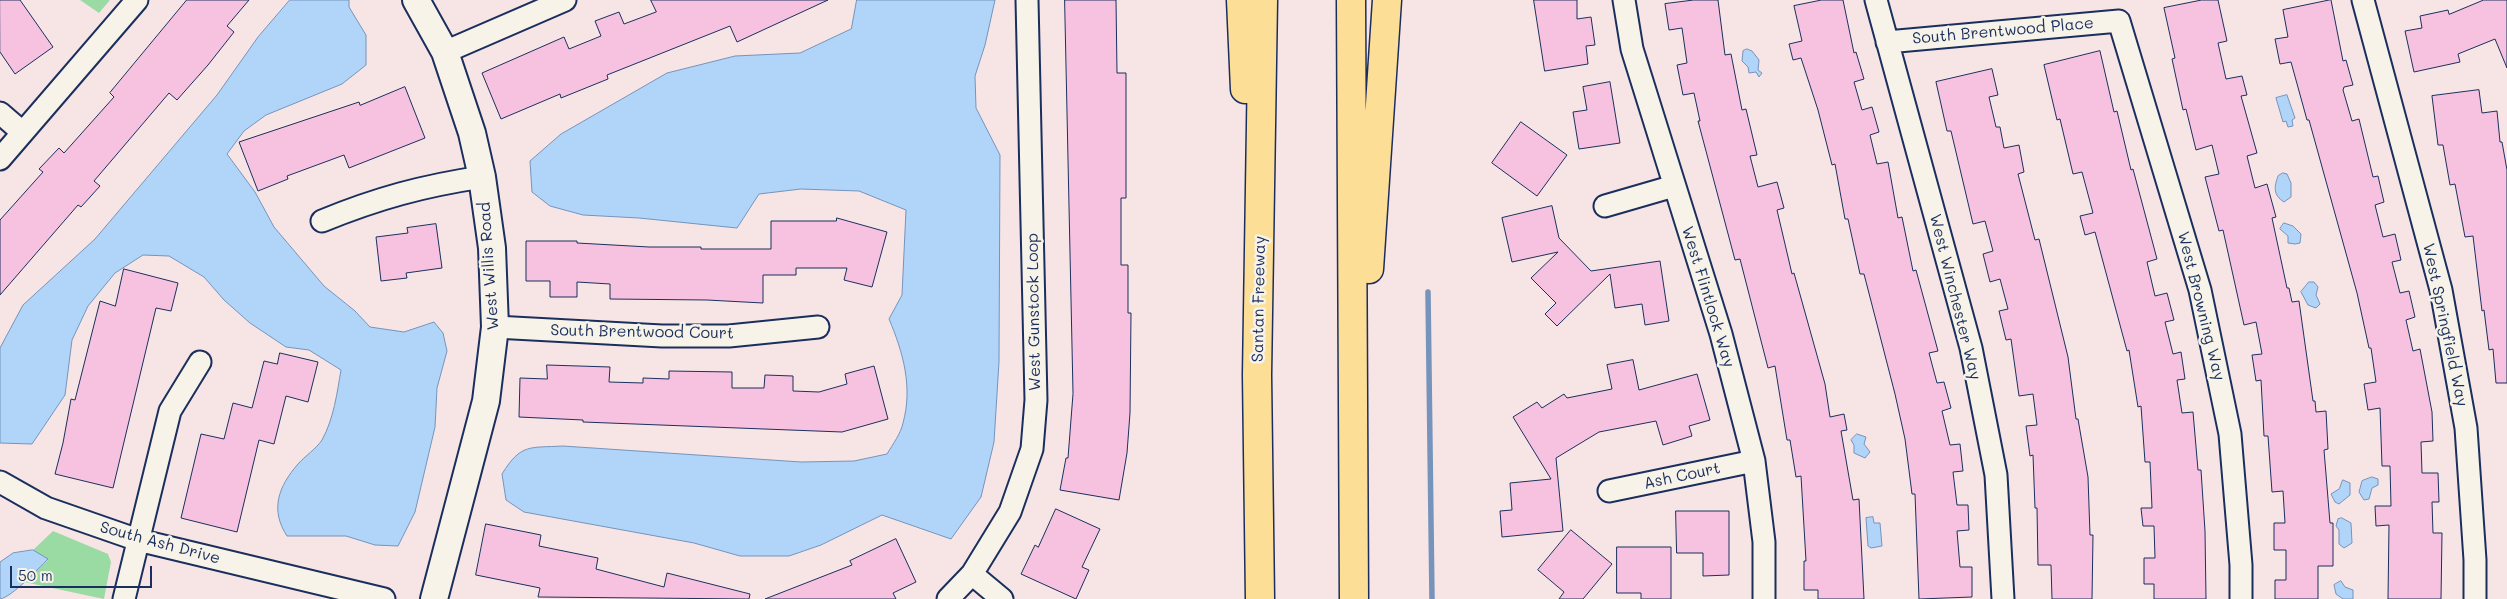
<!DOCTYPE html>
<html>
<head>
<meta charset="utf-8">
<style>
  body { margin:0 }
  #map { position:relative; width:2507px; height:599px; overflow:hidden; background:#f7e4e5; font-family:Mali,sans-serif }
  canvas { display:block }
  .scale { position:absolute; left:10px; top:566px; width:142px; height:22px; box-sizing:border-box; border:2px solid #1b2f5e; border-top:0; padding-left:6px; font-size:15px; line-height:18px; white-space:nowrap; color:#1b2f5e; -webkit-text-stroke:4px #f7f3e8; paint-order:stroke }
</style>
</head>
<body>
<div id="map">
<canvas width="2507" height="599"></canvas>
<div class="scale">50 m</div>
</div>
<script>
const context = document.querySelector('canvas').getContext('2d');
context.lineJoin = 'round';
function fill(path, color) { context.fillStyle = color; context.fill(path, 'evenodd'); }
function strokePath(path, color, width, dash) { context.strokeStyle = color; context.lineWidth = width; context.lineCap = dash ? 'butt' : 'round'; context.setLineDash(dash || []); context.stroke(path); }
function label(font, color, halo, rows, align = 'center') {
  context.font = font + ' Mali,sans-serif'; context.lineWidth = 5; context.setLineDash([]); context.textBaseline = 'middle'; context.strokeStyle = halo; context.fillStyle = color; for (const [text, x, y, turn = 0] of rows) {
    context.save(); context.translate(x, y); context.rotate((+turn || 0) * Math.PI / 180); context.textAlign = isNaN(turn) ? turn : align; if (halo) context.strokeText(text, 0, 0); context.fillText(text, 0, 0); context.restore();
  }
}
fill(new Path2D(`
  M80,0H110L99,13Z
  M53,531L108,554L111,562L104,599L24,582L48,560L33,550Z`), '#9adba4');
const water = new Path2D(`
  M290,0H349V7L366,35V65L342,84L266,115L244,131L227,154L255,192L274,227L324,286L355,311L370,327L404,332L434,322L443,333L447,351L437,388L435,427L415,512L398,546L375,545L346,536H287C270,510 278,487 298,464C305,456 316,449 322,440C334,418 337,393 341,370L309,350L286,347L250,323L224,300L204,277L169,256L143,255L115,273L88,306L72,340L65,395L32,444L0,443V348L23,305L95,239L217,95L258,37Z
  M857,0H995L985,45L975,76L976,108L1000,155L999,362L994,442L981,497L951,539L882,515L821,545L789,556H740L694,543L524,512L506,500L502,474C521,443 530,448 563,446L801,462L854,461L887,454C893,444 901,433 903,423C913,387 903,352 889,319L902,295L906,210L859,191L801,189L759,194L737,228L639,218L583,215L550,206L532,192L530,161L561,134L667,73L735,56L800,53L851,29Z
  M1747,49L1752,51L1759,60L1758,70L1762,73L1759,77L1756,72L1749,73L1748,67L1742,61L1743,51Z
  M2287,95L2295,118L2292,120L2293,126L2288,127L2286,121L2283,122L2276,98Z
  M2283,173L2287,174L2291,183V197L2284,202C2273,195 2274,187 2278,176Z
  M2284,223L2293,226L2301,234L2300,243L2295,244L2288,243V236L2280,229Z
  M2309,282H2314L2318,287L2316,295L2320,304L2316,308L2308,305L2301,292Z
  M1857,434L1866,437L1864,444L1870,452L1865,458L1854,453V445L1851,440Z
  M2372,477L2378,479V485L2372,488L2369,499L2364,500L2359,492L2362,481Z
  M2343,480L2350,483V495L2339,504L2335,502L2331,494L2339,489Z
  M1873,517L1874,523H1880L1882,546L1871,548L1868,546L1866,518Z
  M2342,518L2351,523L2352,543L2344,548L2339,544V530L2336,526L2338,519Z
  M33,550L48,559C38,569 12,597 0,599V562L13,553Z
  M2341,581L2345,587L2353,590V599H2343L2336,594L2334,585Z`);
fill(water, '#b1d5f9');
strokePath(water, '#7593bb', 1);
strokePath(new Path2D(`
  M1428,292L1432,599`), '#7593bb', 5.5);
const building = new Path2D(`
  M0,0H20L53,47L15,74L0,52Z
  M187,0H249L227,26L234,32L208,65L177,100L169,93L94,181L100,186L81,207L78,205L0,295V220L43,172L39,169L59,148L64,153L114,97L110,93Z
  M651,0H828L737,42L730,26L607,75L608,79L561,98L560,94L501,119L482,73L564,37L569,49L601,36L595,21L619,12L624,24L656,12Z
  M1065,0H1116L1117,73H1126V198H1121V265H1128V313H1131L1130,413L1127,453L1119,500L1060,490L1066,458H1068L1073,394Z
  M1534,0H1577V19L1591,17L1595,45L1586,46L1588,64L1545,71Z
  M1694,0H1718L1725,55L1731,54L1742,110L1746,109L1757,155L1750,156L1758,187L1777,182L1784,208L1777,210L1792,274L1794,273L1825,384L1830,417L1844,414L1847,430L1841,431L1853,500L1859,499L1864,599H1818V590H1804V561H1806L1801,476L1796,477L1790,440H1787L1775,366L1768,368L1740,259L1735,260L1698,121H1700L1694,93L1683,95L1677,65L1687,63L1682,28L1669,30L1665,4Z
  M1822,0H1843L1854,53L1856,52L1864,79L1854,82L1862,110L1872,107L1879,132L1870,135L1877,164L1888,162L1898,218L1902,217L1913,271L1916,270L1938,351L1929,353L1937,383L1944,382L1951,408L1942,411L1950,445L1960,444L1963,471L1953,472L1957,505H1968L1969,530L1957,531L1960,567H1972V597L1919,599L1915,494H1912L1905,439L1895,394L1864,274H1860L1848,219H1845L1835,164L1832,165L1818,110L1801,58L1793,60L1789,44L1802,41L1794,6Z
  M2202,0H2218L2227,41L2218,43L2226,79L2242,76L2247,95L2241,96L2257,153L2247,156L2255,188L2267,184L2276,217L2272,218L2287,288H2289L2292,302L2299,301L2313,401H2315L2316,412L2326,411L2328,449L2324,450L2330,523H2333V566H2318V599H2275V580H2286V550H2274V523H2285L2283,491L2272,492L2268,436H2264L2261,380L2256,381L2252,355L2262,354L2256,322L2244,325L2223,230L2219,231L2205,177L2219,174L2212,145L2196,150L2186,109L2183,110L2172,59L2175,58L2164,8Z
  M2331,0L2343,61L2346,60L2353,85L2344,87L2343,90L2352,121L2359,119L2373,177L2378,176L2384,202L2375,205L2383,237L2395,234L2401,260L2392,262L2400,293L2409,291L2415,317L2406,320L2413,351L2420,349L2432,412L2433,441L2421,442L2422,473H2438L2439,502H2432L2433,533H2442L2441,599H2388L2389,525L2376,526L2375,506H2391L2390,466H2382L2380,408L2368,410L2364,384L2376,382L2371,348H2369L2357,293L2309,120H2307L2291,62L2280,64L2275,39L2288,37L2283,10Z
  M2484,0H2507V68L2495,39L2458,54L2460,62L2414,72L2405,31L2422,28L2420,16L2448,10L2449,14Z
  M2100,51L2114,112L2117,111L2131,170L2133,169L2157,259L2147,262L2155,296L2167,293L2174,320L2165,322L2173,354L2181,352L2185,379L2177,380L2182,413L2193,412L2198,470H2201L2205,531L2206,599H2154V584H2144V558H2155L2154,526H2143L2141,508H2152L2150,462H2145L2141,406L2138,407L2129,350L2127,351L2095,232L2085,235L2080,216L2093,213L2082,172L2073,174L2060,119L2057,120L2044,65Z
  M1992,69L1998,95L1989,97L1996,127H2000L2004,148L2019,145L2024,172L2018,174L2035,240L2039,239L2068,357L2076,419H2078L2088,477L2090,535H2093L2092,599H2052L2051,565H2038L2037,508H2035L2033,455L2030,456L2026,426L2037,425L2033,394L2019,396L2011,339L2006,340L1999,311L2008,309L2000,279L1990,282L1983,254L1993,251L1985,221L1973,224L1951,131H1947L1936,82Z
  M1610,82L1620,143L1579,149L1573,112L1587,110L1583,87Z
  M405,87L425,138L349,168L344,155L287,176L288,179L258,191L239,142L359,102L360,105Z
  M2479,90L2482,113L2497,111L2500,142H2502L2507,170V383H2496L2493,349L2489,350L2484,310L2482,311L2473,236L2465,237L2455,184L2450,185L2443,145H2438L2432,96Z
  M1521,122L1567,155L1537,196L1492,163Z
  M1552,206L1559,238L1591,271L1660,261L1669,321L1645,325L1642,304L1615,308L1610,274L1557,326L1545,314L1556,303L1531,278L1558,252L1512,262L1502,218Z
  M837,218L887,232L872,287L844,280L847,268H796V275H763V303L707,300L610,299V284L577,282V297H550V281H526V241H577V243L649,247H701V249H771V221H836Z
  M436,224L442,268L406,273L407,278L381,281L376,237L408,233L407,228Z
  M124,269L178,283L171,311L156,308L113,488L55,474L63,443L71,399L75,400L100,301L115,306Z
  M280,353L318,362L308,402L286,396L274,444L259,440L237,532L181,518L201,434L224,439L233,403L252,408L264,361L277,364Z
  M1633,360L1639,390L1697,374L1710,420L1689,426L1692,436L1663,445L1656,421L1599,432L1556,458L1563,531L1502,537L1500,511L1512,510L1510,483L1551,479L1513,417L1537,402L1542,408L1564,394L1567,398L1612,389L1607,365Z
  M547,365L610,367L609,382L643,383V378L669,379V371L732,372V388H764L765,375L793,376V391L819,392L847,384L845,374L874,366L888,419L842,432L583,422V420L519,417L520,378L547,379Z
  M1056,509L1100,529L1082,567L1089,570L1076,599L1021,574L1035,545L1038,547Z
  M1676,511H1729V575L1703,576V553H1677Z
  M486,524L541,535L539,546L598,558L596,569L664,587L667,573L750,594L749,599L538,597L540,588L476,575Z
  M1571,530L1612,564L1583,599H1559L1564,592L1538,570Z
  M896,539L916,582L893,593L896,599H765L852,565L850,561Z
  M1617,547H1671V599H1641V593H1617Z`);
fill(building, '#f6c2df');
strokePath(building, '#1b2f5e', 1);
const minor = new Path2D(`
  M1624,0L1632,49L1721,334L1754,461L1764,542V599
  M1876,0L1971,348L1996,475L2003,599
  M2363,0L2441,290L2466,428L2475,560V599
  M1887,42L2119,21L2200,290L2230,434L2241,565V599
  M445,52L565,0
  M0,113L22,132
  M0,159L137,0
  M1605,206L1674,186
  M322,221C378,198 423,186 482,177
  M495,327L662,336H729L818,327
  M0,482L46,508L138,540L384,599
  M1609,491L1754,461
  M972,574L1002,599
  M124,599L170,411L200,362
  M948,599L972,574L1010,512L1032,449L1036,400L1027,0`);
const tertiary = new Path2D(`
  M416,0L445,52L472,133L482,177L492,248L495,327L486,401L434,599`);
const motorway = new Path2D(`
  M1241,0L1245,89
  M1351,0L1354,599
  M1369,269L1387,0
  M1260,599L1257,375L1263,0`);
strokePath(minor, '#1b2f5e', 25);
strokePath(tertiary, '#1b2f5e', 30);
strokePath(motorway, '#1b2f5e', 31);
strokePath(minor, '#f7f3e8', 21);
strokePath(tertiary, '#f7f3e8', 26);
strokePath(motorway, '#fdde96', 28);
label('16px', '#1b2f5e', '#f7f3e8', [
  ["South Brentwood Place",2003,31,-5],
  ["West Willis Road",489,266,-94],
  ["West Flintlock Way",1708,297,73],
  ["West Winchester Way",1955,297,76],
  ["Santan Freeway",1259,299,-89],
  ["West Browning Way",2201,306,76],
  ["West Gunstock Loop",1034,312,-91],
  ["West Springfield Way",2445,325,78],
  ["South Brentwood Court",642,332,1],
  ["Ash Court",1682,476,-12],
  ["South Ash Drive",160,543,15]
]);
</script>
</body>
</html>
